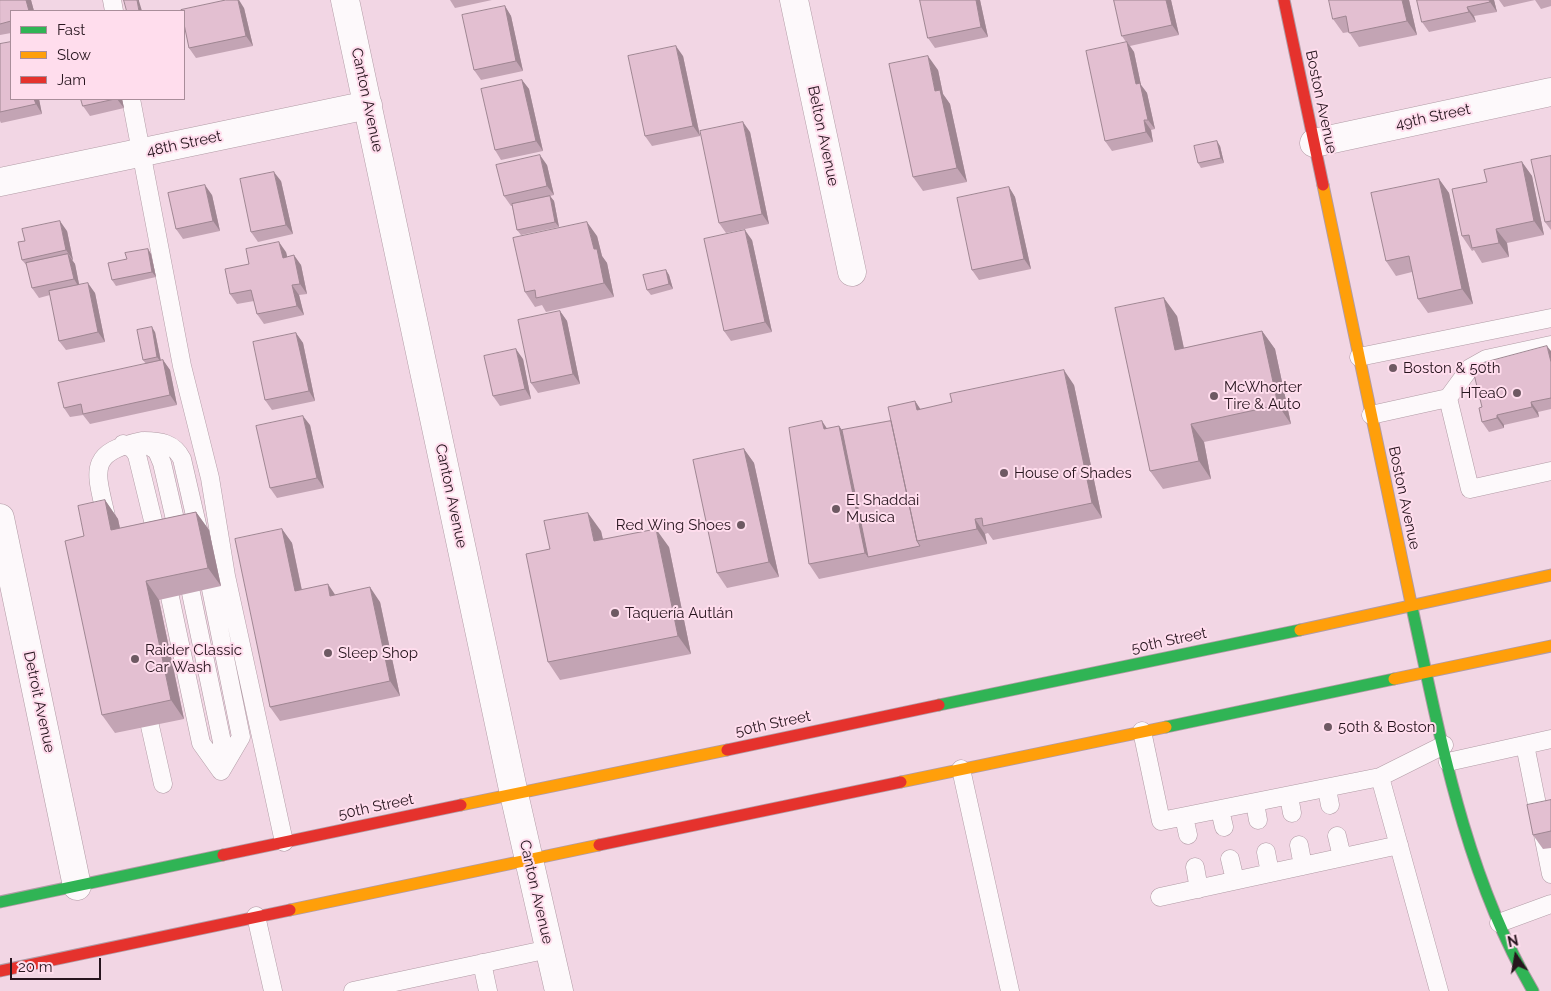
<!DOCTYPE html>
<html>
<head>
<meta charset="utf-8">
<style>
  body { margin:0 }
  #map { position:relative; width:1551px; height:991px; overflow:hidden; background:#f2d6e4; font-family:Raleway,sans-serif }
  canvas { display:block }
  .legend { position:absolute; left:10px; top:10px; width:175px; height:90px; box-sizing:border-box; background:#ffdded; border:1px solid #a98d9a; margin:0; padding:6px 9px; list-style:none; font-size:15px; color:#27151e }
  .legend li { display:flex; align-items:center; gap:10px; height:25px }
  .legend b { width:25px; border:1px solid #a98d9a }
  .north { position:absolute; left:1491px; top:931px; width:50px; height:50px; -webkit-text-stroke:4px #ffdded; paint-order:stroke; rotate:348deg; font-size:14px; font-weight:700; line-height:20px; text-align:center; color:#27151e }
  .north::after { content:''; display:block; margin:auto; width:18px; height:22px; background:#27151e; clip-path:polygon(50% 0,100% 100%,50% 72%,0 100%) }
  .scale { position:absolute; left:10px; top:958px; width:91px; height:22px; box-sizing:border-box; border:2px solid #27151e; border-top:0; padding-left:6px; font-size:15px; line-height:18px; white-space:nowrap; color:#27151e; -webkit-text-stroke:4px #ffdded; paint-order:stroke }
</style>
</head>
<body>
<div id="map">
<canvas width="1551" height="991"></canvas>
<ul class="legend">
<li><b style="height:6px;background:#30b455"></b>Fast</li>
<li><b style="height:6px;background:#ff9f0a"></b>Slow</li>
<li><b style="height:6px;background:#e5322d"></b>Jam</li>
</ul>
<div class="north">N</div>
<div class="scale">20 m</div>
</div>
<script>
const context = document.querySelector('canvas').getContext('2d');
context.lineJoin = 'round';
function strokePath(path, color, width, dash) { context.strokeStyle = color; context.lineWidth = width; context.lineCap = dash ? 'butt' : 'round'; context.setLineDash(dash || []); context.stroke(path); }
function fill(path, color) { context.fillStyle = color; context.fill(path, 'evenodd'); }
function label(font, color, halo, rows, align = 'center') {
  context.font = font + ' Raleway,sans-serif'; context.lineWidth = 4; context.setLineDash([]); context.textBaseline = 'middle'; context.strokeStyle = halo; context.fillStyle = color; for (const [text, x, y, turn = 0] of rows) {
    context.save(); context.translate(x, y); context.rotate((+turn || 0) * Math.PI / 180); context.textAlign = isNaN(turn) ? turn : align; if (halo) context.strokeText(text, 0, 0); context.fillText(text, 0, 0); context.restore();
  }
}
const lane = new Path2D(`
  M112,0L114,11
  M131,99L182,366L210,478L226,576L284,842
  M1359,357L1551,318
  M1448,398L1470,489L1551,471
  M1371,415L1448,398L1470,368L1486,359L1551,345
  M144,441C160,441 174,443 182,459L199,533
  M123,444L133,449L137,455L158,541
  M107,521C97,473 84,453 142,441L157,451L162,463L179,537
  M211,589L241,737L221,771
  M191,593L222,742L221,770
  M170,597L201,743L221,771
  M150,726L163,784
  M1142,731L1161,821L1380,777L1439,991
  M1525,745L1551,874
  M1448,762L1551,739
  M961,769L1010,991
  M1380,777L1444,745
  M1327,789L1330,805
  M1289,796L1292,813
  M1255,803L1258,820
  M1220,810L1224,827
  M1184,817L1188,835
  M1337,836L1342,857
  M1299,845L1303,866
  M1266,852L1270,873
  M1230,859L1235,880
  M1195,867L1199,889
  M1160,897L1399,845
  M256,916L273,991
  M1499,923L1551,904
  M482,963L488,991
  M353,991L549,949`);
const street = new Path2D(`
  M345,0L514,794L559,991
  M794,0L852,272
  M1314,143L1551,92
  M0,182L368,105
  M0,518L77,886`);
const fast = new Path2D(`
  M1411,603C1440,735 1464,873 1533,991
  M939,705L1300,630
  M1166,727L1394,679
  M0,902L223,855`);
const slow = new Path2D(`
  M1323,185L1411,603
  M1300,630L1551,575
  M1394,679L1551,646
  M901,782L1166,727
  M461,805L727,750
  M290,910L599,845`);
const jam = new Path2D(`
  M1284,0L1323,185
  M727,750L939,705
  M599,845L901,782
  M223,855L461,805
  M0,971L290,910`);
strokePath(lane, '#b19ba5', 19);
strokePath(street, '#b19ba5', 29);
strokePath(fast, '#b19ba5', 13);
strokePath(slow, '#b19ba5', 13);
strokePath(jam, '#b19ba5', 13);
strokePath(lane, '#fdf9fb', 18);
strokePath(street, '#fdf9fb', 28);
strokePath(fast, '#30b455', 11);
strokePath(slow, '#ff9f0a', 11);
strokePath(jam, '#e5322d', 11);
fill(new Path2D(`
  M0,0H31L34,11H11V33L0,35Z
  M450,0H492L455,8Z
  M920,0H980L988,37L935,48L928,38Z
  M1114,0H1171L1179,35L1130,46L1134,52L1141,85L1147,93L1155,129L1151,130L1153,142L1112,151L1105,141L1126,42L1122,36Z
  M1409,0L1417,35L1359,47L1349,32L1343,33L1333,19Z
  M1417,0H1494L1497,12L1474,16L1476,22L1429,32L1422,22Z
  M1499,0H1535L1504,7Z
  M1535,0H1551V6L1541,9Z
  M505,6L511,16L523,71L481,80L474,70Z
  M244,8L253,46L196,58L189,48Z
  M0,44L11,99H39L42,114L1,123L0,121Z
  M683,56L700,136L652,146L645,136Z
  M938,70L943,94L950,104L967,182L923,191L913,177Z
  M522,80L529,89L543,151L501,160L495,150Z
  M81,99H122L124,108L90,116L83,106Z
  M750,132L769,224L726,233L719,223Z
  M1220,146L1224,163L1201,168L1198,163Z
  M1551,156V230L1545,222Z
  M1522,162L1532,176L1544,235L1507,243L1509,257L1482,263L1474,250L1472,251L1462,236L1487,182Z
  M547,165L554,195L550,196L554,201L559,227L521,235L517,230L512,206H511L504,196Z
  M1439,179L1449,193L1473,304L1428,313L1418,299L1412,272L1396,276L1386,261Z
  M281,181L293,234L258,242L251,232Z
  M1009,187L1015,197L1031,269L979,280L972,270Z
  M212,195L220,231L183,239L176,229Z
  M67,231L73,260H72L75,264L79,284L95,293L105,342L66,350L59,341L50,295L39,298L32,288L27,266L22,260Z
  M597,236L602,256L607,263L614,297L546,312L542,305L535,307L525,292Z
  M752,240L772,332L731,341L724,331Z
  M148,249L151,254L156,277L116,286L112,280L127,259Z
  M286,252L287,257L301,265L307,294L299,295L304,315L264,324L257,314L254,301L237,304L230,294L249,264Z
  M666,270L669,275L673,289L651,295L647,290Z
  M560,311L567,321L580,384L538,393L531,383Z
  M1177,316L1184,348L1262,331L1275,349L1291,424L1204,442L1211,479L1163,489L1150,471Z
  M155,332L161,361L163,360L170,370L177,405L90,424L83,415L70,417L64,408L146,364L143,360Z
  M296,333L303,343L315,401L272,410L265,400Z
  M1551,351V409L1538,412L1539,417L1504,425V428L1489,432L1482,422V407Z
  M523,359L531,399L500,406L493,396Z
  M1074,385L1102,518L993,540L988,533L985,534L987,544L819,579L809,564L827,429L839,426L842,430L891,421L915,401L920,409Z
  M310,425L324,488L277,498L270,488Z
  M744,449L754,463L779,577L727,588L717,573Z
  M105,500L118,519L120,528L196,512L209,530L221,586L159,600L184,719L115,733L102,715L84,536Z
  M282,529L292,543L302,590L380,602L400,696L280,721L270,707Z
  M601,531L603,539L669,547L691,654L560,680L548,662L550,549Z
  M1551,800V848L1543,849L1533,835Z`), '#c3a4b4');
fill(new Path2D(`
  M26,0H31L34,11H29Z
  M137,0H139V1L142,11H139Z
  M238,0H239L244,8L253,46L246,36Z
  M976,0H980L988,37L981,27Z
  M1166,0H1171L1179,35L1172,25Z
  M1402,0H1409L1417,35L1407,21Z
  M1489,0H1494L1497,12L1490,2Z
  M505,6L511,16L523,71L516,61Z
  M1467,7L1474,16L1476,22L1469,12Z
  M1127,42L1134,52L1141,85L1147,93L1155,129L1148,120L1136,84Z
  M676,46L683,56L700,136L693,126Z
  M928,56L938,70L943,94L950,104L967,182L957,168L935,91Z
  M522,80L529,89L543,151L536,141Z
  M34,99H39L42,114L36,104Z
  M117,99H122L124,108Z
  M1144,120L1151,130L1153,142L1146,132Z
  M743,122L750,132L769,224L762,214Z
  M1217,141L1220,146L1224,163L1221,158Z
  M540,155L547,165L554,195L547,186Z
  M1522,162L1532,176L1544,235L1534,221Z
  M274,172L281,181L293,234L286,225Z
  M1439,179L1449,193L1473,304L1462,289Z
  M205,185L212,195L220,231L213,221Z
  M1009,187L1015,197L1031,269L1024,259Z
  M550,196L554,201L559,227L555,222Z
  M60,221L67,231L73,260L66,250Z
  M587,222L597,236L602,256L607,263L614,297L604,283L594,249Z
  M1496,229L1507,243L1509,257L1499,243Z
  M745,230L752,240L772,332L765,322Z
  M279,242L286,252L290,268L283,258Z
  M148,249L151,254L156,277L152,272Z
  M68,254L75,264L80,289L74,279Z
  M294,255L301,265L307,294L300,284Z
  M666,270L669,275L673,289L669,284Z
  M88,283L95,293L105,342L98,332Z
  M292,285L299,295L304,315L297,306Z
  M1164,298L1177,316L1188,368L1175,350Z
  M560,311L567,321L580,384L573,374Z
  M152,327L155,332L161,362L157,357Z
  M1262,331L1275,349L1291,424L1278,405Z
  M296,333L303,343L315,401L309,391Z
  M1547,346L1551,351V362Z
  M516,349L523,359L531,399L525,389Z
  M163,360L170,370L177,405L170,395Z
  M1064,370L1074,385L1102,518L1092,503Z
  M915,401L925,416L917,410Z
  M1531,402L1538,412L1539,417L1532,407Z
  M1497,415L1504,425V428L1497,418Z
  M303,416L310,425L324,488L317,478Z
  M822,421L832,436L824,429Z
  M1191,424L1204,442L1211,479L1199,461Z
  M839,426L849,440L868,557L865,553Z
  M744,449L754,463L779,577L769,562Z
  M105,500L118,519L124,548L111,530Z
  M196,512L209,530L221,586L208,568Z
  M588,513L601,531L607,559L594,541Z
  M975,519L985,534L987,544L977,529Z
  M282,529L292,543L305,606L295,591Z
  M656,529L669,547L691,654L678,636Z
  M146,581L159,600L184,719L171,700Z
  M328,584L338,599L330,596Z
  M370,587L380,602L400,696L390,681Z`), '#9f8692');
const building = new Path2D(`
  M0,0H26L29,11H11V21L0,24Z
  M124,0H137L139,11H127Z
  M226,0H238L246,36L189,48L184,24V11H181V10Z
  M920,0H976L981,27L928,38Z
  M1114,0H1166L1172,25L1122,36Z
  M1329,0H1402L1407,21L1349,33L1346,16L1333,19Z
  M1417,0H1489L1490,2L1467,7L1469,12L1422,22Z
  M505,6L516,61L474,70L462,15Z
  M11,42V99H34L36,104L0,112V44Z
  M1127,42L1136,84L1140,83L1148,120H1144L1146,132L1105,141L1086,51Z
  M676,46L693,126L645,136L628,56Z
  M928,56L935,91L940,90L957,168L913,177L889,64Z
  M522,80L536,141L495,150L481,89Z
  M81,99H115L83,106Z
  M743,122L762,214L719,223L700,131Z
  M1217,141L1221,158L1198,163L1194,146Z
  M540,155L547,186L504,196L496,165Z
  M1551,156V221L1545,222L1531,160Z
  M1522,162L1534,221L1496,229L1499,243L1472,248L1469,235L1462,236L1452,189L1487,182L1484,170Z
  M274,172L286,225L251,232L240,179Z
  M1439,179L1462,289L1418,299L1409,256L1386,261L1371,193Z
  M205,185L213,221L176,229L168,193Z
  M1009,187L1024,259L972,270L957,198Z
  M550,196L555,222L517,230L512,204Z
  M60,221L66,250L22,260L18,242L25,241L22,229Z
  M587,222L594,249H597L604,283L536,298L535,290L525,292L513,238Z
  M745,230L765,322L724,331L704,239Z
  M279,242L283,258L294,255L300,284L292,285L297,306L257,314L251,290L230,294L225,269L249,264L246,249Z
  M148,249L152,272L112,280L108,263L127,259L125,253Z
  M68,254L74,279L32,288L26,263Z
  M666,270L669,284L647,290L643,275Z
  M88,283L98,332L59,341L49,291Z
  M1164,298L1175,350L1262,331L1278,405L1191,424L1199,461L1150,471L1115,308Z
  M560,311L573,374L531,383L518,320Z
  M152,327L157,357L143,360L137,330Z
  M296,333L309,391L265,400L253,342Z
  M1547,346L1551,362V398L1531,402L1532,407L1497,415V418L1482,422L1479,408L1482,407L1472,366Z
  M516,349L525,389L493,396L484,356Z
  M163,360L170,395L83,414L81,404L64,408L58,383Z
  M1064,370L1092,503L983,526L982,518L975,519L977,529L917,541L888,407L915,401L917,410L952,402L950,394Z
  M303,416L317,478L270,488L256,426Z
  M822,421L824,429L839,426L865,553L809,564L789,428Z
  M891,421L917,541L920,546L868,557L842,430Z
  M744,449L769,562L717,573L693,460Z
  M105,500L111,530L196,512L208,568L146,581L171,700L102,715L65,541L84,536L78,506Z
  M588,513L594,541L656,529L678,636L548,662L526,554L550,549L544,521Z
  M282,529L295,591L328,584L330,596L370,587L390,681L270,707L235,539Z
  M1551,800V831L1533,835L1527,805Z`);
fill(building, '#e3bfd1');
strokePath(building, '#9f8692', 1);
for (const [x, y, r, color] of [
  [1393,368,5,"#6e5963"],
  [1517,393,5,"#6e5963"],
  [1214,396,5,"#6e5963"],
  [1004,473,5,"#6e5963"],
  [836,509,5,"#6e5963"],
  [741,525,5,"#6e5963"],
  [615,613,5,"#6e5963"],
  [328,653,5,"#6e5963"],
  [135,659,5,"#6e5963"],
  [1328,727,5,"#6e5963"]
]) { const dot = new Path2D(); dot.arc(x, y, r, 0, 2 * Math.PI); context.fillStyle = color; context.fill(dot); strokePath(dot, '#ffdded', 2); }
label('15px', '#27151e', '#ffdded', [
  ["Canton Avenue",367,100,78],
  ["Boston Avenue",1321,102,78],
  ["49th Street",1433,117,-12],
  ["Belton Avenue",823,136,78],
  ["48th Street",184,144,-12],
  ["Canton Avenue",451,496,78],
  ["Boston Avenue",1404,498,78],
  ["50th Street",1169,641,-12],
  ["Detroit Avenue",39,702,78],
  ["50th Street",773,724,-12],
  ["50th Street",376,807,-12],
  ["Canton Avenue",536,892,77]
]);
label('15px', '#27151e', '#ffdded', [
  ["Boston & 50th",1403,368],
  ["McWhorter",1224,387],
  ["Tire & Auto",1224,404],
  ["HTeaO",1507,393,"right"],
  ["House of Shades",1014,473],
  ["El Shaddai",846,500],
  ["Musica",846,517],
  ["Red Wing Shoes",731,525,"right"],
  ["Taquería Autlán",625,613],
  ["Raider Classic",145,650],
  ["Car Wash",145,667],
  ["Sleep Shop",338,653],
  ["50th & Boston",1338,727]
], 'left');
</script>
</body>
</html>
